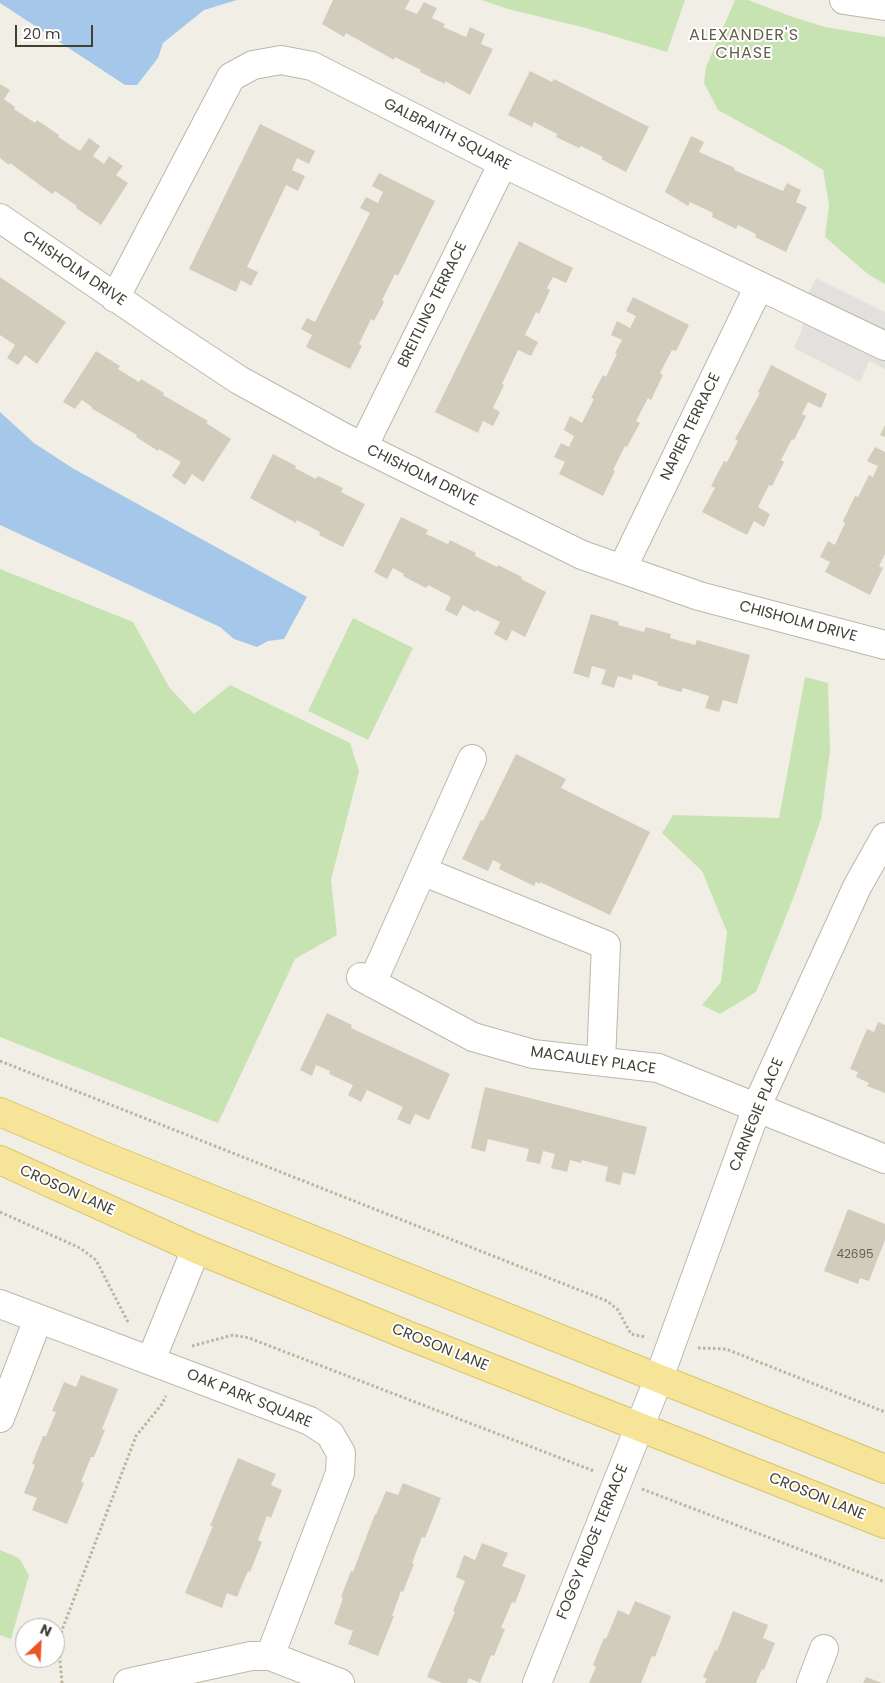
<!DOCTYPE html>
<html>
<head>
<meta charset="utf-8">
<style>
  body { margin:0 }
  #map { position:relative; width:885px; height:1683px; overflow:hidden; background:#f1efe5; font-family:Poppins,sans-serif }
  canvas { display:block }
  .north { position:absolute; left:15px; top:1618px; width:50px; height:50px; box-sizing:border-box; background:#fff; border:1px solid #b4b2ae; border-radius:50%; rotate:25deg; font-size:14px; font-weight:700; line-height:20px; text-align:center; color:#433f35 }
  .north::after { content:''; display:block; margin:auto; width:18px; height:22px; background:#ea5624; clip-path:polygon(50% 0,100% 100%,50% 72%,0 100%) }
  .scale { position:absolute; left:15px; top:25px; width:78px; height:22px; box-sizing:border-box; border:2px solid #433f35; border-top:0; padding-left:6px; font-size:15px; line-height:18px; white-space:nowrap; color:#433f35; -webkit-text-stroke:4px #fff; paint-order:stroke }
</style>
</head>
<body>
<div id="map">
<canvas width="885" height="1683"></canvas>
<div class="north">N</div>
<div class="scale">20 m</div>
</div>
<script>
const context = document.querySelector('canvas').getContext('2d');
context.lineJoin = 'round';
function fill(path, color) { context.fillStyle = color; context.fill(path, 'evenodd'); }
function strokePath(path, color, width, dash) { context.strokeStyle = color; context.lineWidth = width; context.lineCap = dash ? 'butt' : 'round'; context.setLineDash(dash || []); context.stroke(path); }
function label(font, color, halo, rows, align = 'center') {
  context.font = font + ' Poppins,sans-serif'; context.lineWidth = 4; context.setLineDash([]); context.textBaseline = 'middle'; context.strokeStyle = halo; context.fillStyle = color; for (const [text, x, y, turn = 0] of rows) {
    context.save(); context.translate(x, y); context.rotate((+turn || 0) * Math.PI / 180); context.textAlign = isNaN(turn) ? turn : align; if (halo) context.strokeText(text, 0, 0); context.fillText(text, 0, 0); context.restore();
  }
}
fill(new Path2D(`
  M481,0H685L667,52L586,28L508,9Z
  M735,0H748L790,16L825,27L885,37V284L869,275L825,237L829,205L823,170L794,152L718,110L704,83L706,67Z
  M0,569L133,622L169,687L194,714L230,685L350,743L359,771L331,880L337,935L295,959L218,1123L0,1037Z
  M353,618L413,648L368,740L308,711Z
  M805,677L828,683L830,751L821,819L796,891L756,992L720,1014L702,1005L721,982L727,932L702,871L662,833L673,815L779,818Z
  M0,1550L19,1558L29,1575L11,1639L0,1635Z`), '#c7e3b1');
fill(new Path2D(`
  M816,278L885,312V369L869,361L860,382L794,348L802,329L808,294Z`), '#e2e1dd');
fill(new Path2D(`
  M0,0H237L204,10L163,43L158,58L137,85H125L0,3Z
  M0,412L34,443L74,469L307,597L284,639L268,641L257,647L234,639L220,627L0,525Z`), '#a5c7ea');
fill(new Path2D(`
  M333,0H410L405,9L417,14L424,2L437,8L432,18L445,24L443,27L466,37L470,27L485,34L481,44L493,49L470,95L445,81V84L420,72L421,70L395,57L394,60L346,33L344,37L322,24Z
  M530,71L552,82L554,79L649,127L626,172L601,159L603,157L581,146L579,148L556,137L557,134L534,122L532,127L508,115Z
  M0,84L10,90L4,99L15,107L14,109L35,123L37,120L59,135L58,137L80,151L89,138L100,146L93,156L104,164L109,156L123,166L116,175L128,183L101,225L76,208L77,206L55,191L52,194L10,163L9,165L0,158Z
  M260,124L315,151L309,164L297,158L292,170L305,176L298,191L286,185L247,267L258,272L251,286L241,280L236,292L189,269Z
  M691,136L704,142L699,152L735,168L734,170L783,191L787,183L801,190L796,202L807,207L786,252L755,237L756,234L738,225L736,229L712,217L713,213L690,202L688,206L665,192Z
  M379,173L435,201L398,276L395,274L382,300L384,302L374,321L371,319L359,344L362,346L350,369L306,347L312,335L301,329L307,318L315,322L370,213L360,208L366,197L378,203L383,192L372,186Z
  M519,241L573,268L566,283L553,277L547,288L550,290L539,314L536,312L525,335L538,342L531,356L518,350L502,384L504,385L493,408L500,412L493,426L483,421L478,433L435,412Z
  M0,277L66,322L37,364L25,355L18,365L7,358L15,345L0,335Z
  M633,297L689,325L676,351L672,350L660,373L663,375L651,400L648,398L636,421L640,423L627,447L625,446L613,470L615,471L603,496L559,474L565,462L554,457L561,443L569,447L574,436L564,430L570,416L582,423L594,399L591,398L603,375L606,377L617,354L615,353L622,340L611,335L617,321L630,328L636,316L626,311Z
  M96,351L120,366L118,369L139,382L141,379L164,393L163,395L208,421L206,423L231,439L203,482L192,474L185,485L172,476L181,462L159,449L158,451L136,437L137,435L91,408L92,407L82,400L75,409L63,402Z
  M771,365L827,394L821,408L808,402L802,414L806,416L794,440L792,439L781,460L784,462L772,486L769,485L758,507L770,514L764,527L754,521L747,535L702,512L715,488L711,486L724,461L727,462L738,441L735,439L760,393L758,392Z
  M885,425V437L880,435Z
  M875,447L885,452V554L879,566L883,568L870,595L825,572L830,562L820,557L828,541L835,545L845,523L843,521L855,496L858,497L869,475L873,477L878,466L867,461Z
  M273,454L296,466L295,468L316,479L318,476L343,488L341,492L365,504L343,547L319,535L320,532L297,520L296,523L250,498Z
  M401,517L428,530L426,534L448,544L450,540L476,553L475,556L497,567L498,565L522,577L521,579L546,592L525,637L512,630L507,641L494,634L500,622L476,610L475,612L463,605L457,616L445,610L451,597L428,585L426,588L403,576L404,574L393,568L387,579L374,572Z
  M591,614L619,622L618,625L644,632L646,627L671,634L670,638L695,645L697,640L750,655L737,704L723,700L719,712L705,708L709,696L683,688L681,692L657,685L658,682L633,674L632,680L618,676L614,688L601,684L606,670L592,666L589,678L573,673Z
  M516,754L566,779L561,788L650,832L610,915L540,882V884L536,882L534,886L499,869L501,864L493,860L488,871L462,859L481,820L483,821Z
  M327,1013L352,1025L351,1028L450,1074L429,1120L415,1114L410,1125L397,1119L403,1107L367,1090L361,1102L348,1095L353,1085L329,1074L330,1071L316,1065L312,1076L300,1070Z
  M878,1022L885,1025V1093L867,1086L869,1083L856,1077L858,1072L850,1069L867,1029L874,1032Z
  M485,1087L647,1127L635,1175L623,1172L620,1185L605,1181L608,1167L582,1160L581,1163L570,1160L567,1172L551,1168L555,1154L543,1151L540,1164L526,1161L529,1149L488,1139L485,1152L471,1148Z
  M848,1209L885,1224V1240L869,1281L860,1278L858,1284L824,1271Z
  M81,1375L118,1389L102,1429L105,1430L94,1457H91L81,1482L84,1483L67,1524L32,1510L37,1498L24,1493L35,1465L32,1464L43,1436H46L56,1412L52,1411L64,1382L76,1387Z
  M238,1458L276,1474L271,1485L282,1490L271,1518L267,1516L258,1540L262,1542L250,1572L248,1571L237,1597L227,1593L222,1608L185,1593L213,1526H210Z
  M403,1483L441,1498L425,1538L422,1537L412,1563L414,1564L403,1592L401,1591L392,1616H394L378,1656L348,1644L353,1631L334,1624L343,1598L341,1597L351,1571L353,1572L375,1514L376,1515L386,1491L398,1495Z
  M482,1543L508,1553L502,1566L526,1575L515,1603L512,1602L501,1628L505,1629L494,1656L491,1655L480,1683L469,1678L467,1683H442L427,1677L455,1612L453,1611L465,1581L456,1577L464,1555L475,1560Z
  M635,1601L671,1616L655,1657L652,1656L641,1683H589L596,1667L593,1665L604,1638L606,1639L618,1610L629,1615Z
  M733,1611L768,1625L763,1638L775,1643L764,1670L762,1669L756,1683H705L707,1679L703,1677L715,1650L717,1651Z
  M866,1677L882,1683H863Z`), '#d2ccbc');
const minor = new Path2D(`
  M844,0L885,6
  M0,218L162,329L239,380L343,437L582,555L699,596L885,645
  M115,298L231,77L253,65L281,60L312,66L503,163L885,346
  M363,447L503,163
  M622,569L759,286
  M422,871L606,945L601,1061
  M361,977L473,1037L533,1054L658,1068L885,1159
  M372,983L472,759
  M0,1304L310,1421L330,1434L341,1453L340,1473L270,1656
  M151,1360L196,1249
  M0,1418L38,1319
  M128,1683L251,1656H270L340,1683
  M537,1683L659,1378L760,1099L857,887L885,837
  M811,1683L824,1649`);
const major = new Path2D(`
  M0,1112L101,1155L885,1469
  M0,1160L196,1249L407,1335L885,1524`);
strokePath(minor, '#bcb7a9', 30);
strokePath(major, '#dac46b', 30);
strokePath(new Path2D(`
  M0,1061L607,1301L618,1310L631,1334L645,1337
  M0,1212L80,1248L96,1260L129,1324
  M192,1346L233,1335L249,1338L594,1471
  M698,1348L726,1349L885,1412
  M642,1489L885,1582
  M62,1683L59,1649L62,1630L136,1436L162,1404L166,1396`), '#bdb49b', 3, [2.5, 2.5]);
strokePath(minor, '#fff', 28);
strokePath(major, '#f6e599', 28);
label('12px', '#676257', null, [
  ["42695",855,1255]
]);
label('15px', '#433f35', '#fff', [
  ["GALBRAITH SQUARE",447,135,27],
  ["CHISHOLM DRIVE",74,269,34],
  ["BREITLING TERRACE",433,305,-64],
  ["NAPIER TERRACE",691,427,-64],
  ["CHISHOLM DRIVE",422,476,26],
  ["CHISHOLM DRIVE",798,622,15],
  ["MACAULEY PLACE",593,1061,8],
  ["CARNEGIE PLACE",757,1115,-68],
  ["CROSON LANE",67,1191,24],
  ["CROSON LANE",440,1348,22],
  ["OAK PARK SQUARE",249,1399,22],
  ["CROSON LANE",817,1497,22],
  ["FOGGY RIDGE TERRACE",593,1542,-68]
]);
context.letterSpacing = '1px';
label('16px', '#655e4d', '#fff', [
  ["ALEXANDER'S",744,36],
  ["CHASE",744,54]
]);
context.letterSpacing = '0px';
</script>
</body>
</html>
